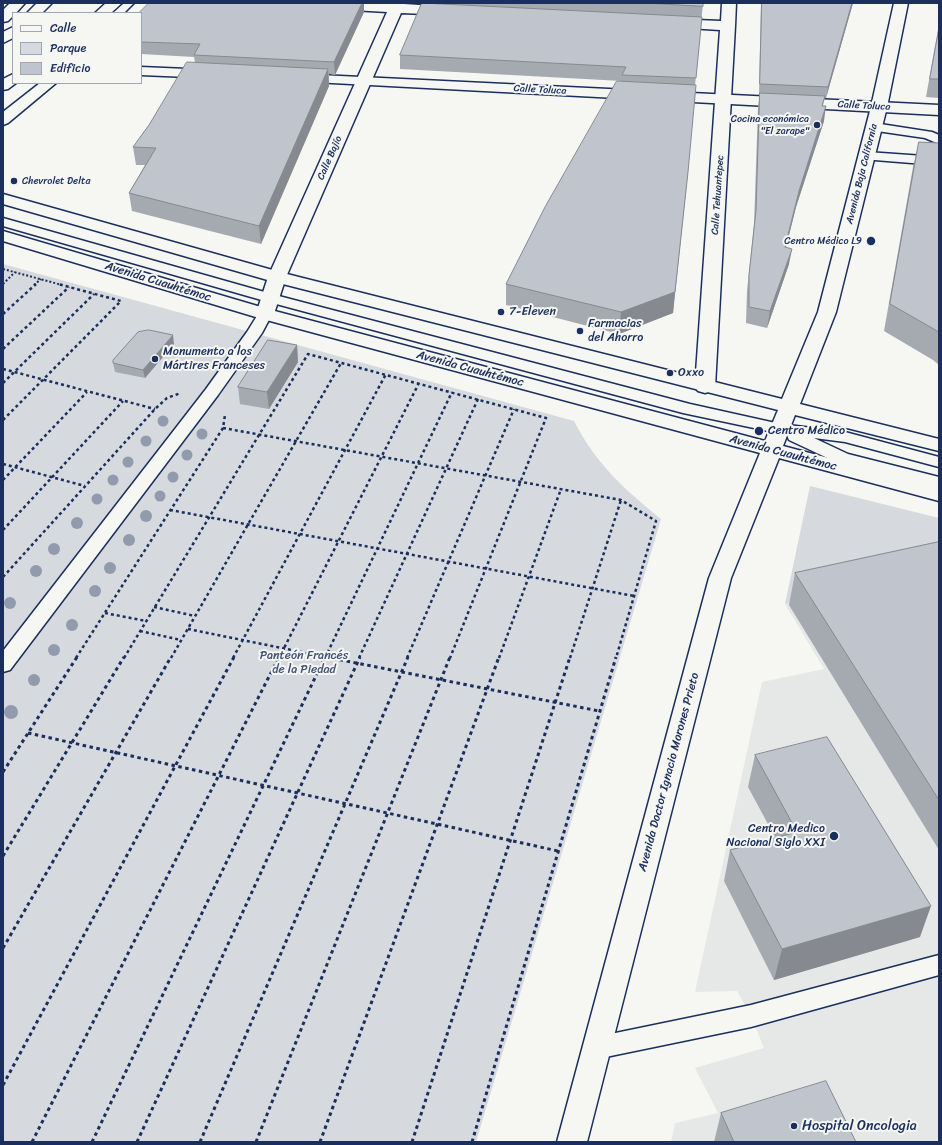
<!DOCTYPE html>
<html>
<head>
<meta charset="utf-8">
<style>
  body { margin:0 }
  #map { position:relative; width:942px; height:1145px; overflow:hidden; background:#f6f6f2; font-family:Sriracha,sans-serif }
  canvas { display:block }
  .frame { position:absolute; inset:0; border:4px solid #1b2f5e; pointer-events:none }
  .legend { position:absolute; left:12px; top:12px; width:130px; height:72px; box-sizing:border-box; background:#f6f6f2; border:1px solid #9ea6b7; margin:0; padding:5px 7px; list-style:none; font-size:12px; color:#1b2f5e }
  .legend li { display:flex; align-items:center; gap:8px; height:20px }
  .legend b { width:20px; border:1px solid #9ea6b7 }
</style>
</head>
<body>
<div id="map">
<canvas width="942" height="1145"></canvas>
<div class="frame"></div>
<ul class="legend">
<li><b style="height:5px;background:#f6f6f2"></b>Calle</li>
<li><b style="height:11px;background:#d6d9dd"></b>Parque</li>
<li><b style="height:11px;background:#c0c4cd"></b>Edificio</li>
</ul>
</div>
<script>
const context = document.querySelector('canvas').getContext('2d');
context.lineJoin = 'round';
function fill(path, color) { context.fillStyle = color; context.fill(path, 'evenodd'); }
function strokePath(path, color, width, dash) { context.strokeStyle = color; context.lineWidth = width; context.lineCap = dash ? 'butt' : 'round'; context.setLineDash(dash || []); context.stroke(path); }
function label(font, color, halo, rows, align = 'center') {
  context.font = font + ' Sriracha,sans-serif'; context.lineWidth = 4; context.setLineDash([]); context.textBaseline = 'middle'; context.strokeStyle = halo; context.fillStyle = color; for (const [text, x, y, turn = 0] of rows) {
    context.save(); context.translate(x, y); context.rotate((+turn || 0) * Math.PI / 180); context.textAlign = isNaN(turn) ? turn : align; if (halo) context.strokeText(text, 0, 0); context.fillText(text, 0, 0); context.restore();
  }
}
fill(new Path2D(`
  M939,568V1142H671L675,1123L718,1113L695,1068L764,1048L751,1016L737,991L695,992L762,682L824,669L785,604Z`), '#e6e7e7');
fill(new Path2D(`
  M3,264L574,421C596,464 624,489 661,519L476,1142H3Z
  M810,486L939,518V568L785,604Z`), '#d6d9dd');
const service = new Path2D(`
  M874,123L932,132L939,135V144L925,138L870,130L868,127Z
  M867,152L924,156L939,152V161L924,164L862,159L861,156L862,153Z
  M3,218L275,295L690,404L780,424L845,432L939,457V467L845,442L814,438L848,454L939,477V489L836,462L789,440L787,435L683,413L265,301L3,226Z
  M265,310L270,311L272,314L262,333L218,395L10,670L3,672V651L206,389L247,332L260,311Z
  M939,955V975L751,1027L596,1059L588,1056L584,1048L588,1040L596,1037L751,1005Z`);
const minor = new Path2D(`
  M292,3H405L404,4L450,7L455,8L457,11L455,14L450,15L401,13L286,277L274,314L271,318L265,319L259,318L256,314L268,277L387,12L299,7L294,6Z
  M722,3H736L735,26L715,387L712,391L705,393L698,391L695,387L720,30L672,27L667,26L665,23L667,20L672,19L721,21Z`);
const tertiary = new Path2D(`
  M141,67L211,70L216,71L218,74L216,77L211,78L141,75Z
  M299,74L939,105V115L294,81L292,78L294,75Z`);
const secondary = new Path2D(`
  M136,3H151L141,13H126Z
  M40,83H56L8,123L3,125V112Z`);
const primary = new Path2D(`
  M894,3H908L887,107L836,312L800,404L939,439V451L795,415L783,446L939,487V501L779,458L731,578L587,1142H557L709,578L760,453L259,318L3,241V231L271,310L765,441L778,410L271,281L3,204V194L283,273L782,399L818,312L871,107Z`);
const motorway = new Path2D(`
  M10,3H25L16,13H13V16L8,21L3,22V10Z
  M37,3H52L42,13H27Z
  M106,3H122L111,13H95Z
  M13,27V38L3,43V32Z
  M13,74V83H16L8,89L3,90V79Z`);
strokePath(service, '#1b2f5e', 3);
strokePath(minor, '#1b2f5e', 3);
strokePath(tertiary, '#1b2f5e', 3);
strokePath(secondary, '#1b2f5e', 3);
strokePath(primary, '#1b2f5e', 3);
strokePath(motorway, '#1b2f5e', 3);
strokePath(new Path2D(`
  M3,269L62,285
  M3,284L15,272
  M34,285L41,279`), '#1b2f5e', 2, [2, 2]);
strokePath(new Path2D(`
  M3,314L36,284
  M3,349L69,287
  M3,369L155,409
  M3,383L94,294
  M3,420L121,301L58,284
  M223,428L621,500L656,521L616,658
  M3,464L85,486
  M3,480L87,392
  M170,510L634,596
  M3,530L123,401
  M3,577L155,409L167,398L181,393
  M154,607L195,616
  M105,613L146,621
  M188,629L331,658
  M140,631L181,640
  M76,658L223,428L225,415
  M124,658L308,354L546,418L450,658
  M171,658L341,363
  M233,658L386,374
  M279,658L419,383
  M325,658L452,392
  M359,658L478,399
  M407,658L514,409
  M499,658L561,489
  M570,658L621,500`), '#1b2f5e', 2.5, [3, 3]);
strokePath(new Path2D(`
  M326,657L599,711
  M28,733L558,851
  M3,772L77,657
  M3,856L124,657
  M3,948L171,657
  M3,1085L234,657
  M32,1142L279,657
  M92,1142L325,657
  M137,1142L360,657
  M200,1142L408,657
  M256,1142L450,657
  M320,1142L499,657
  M412,1142L570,657
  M472,1142L616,657`), '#1b2f5e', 3, [3.5, 3.5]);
fill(service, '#f6f6f2');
fill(minor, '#f6f6f2');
fill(tertiary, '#f6f6f2');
fill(secondary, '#f6f6f2');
fill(primary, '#f6f6f2');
fill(motorway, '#f6f6f2');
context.fillStyle = '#929bae';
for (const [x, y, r] of [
  [163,421,5.5],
  [202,434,5.5],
  [146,441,5.5],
  [187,455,5.5],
  [128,462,5.5],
  [173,477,5.5],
  [113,480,5.5],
  [160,496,5.5],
  [97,499,5.5],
  [146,516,6],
  [77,523,6],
  [129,540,6],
  [54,549,6],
  [110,568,6],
  [36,571,6],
  [95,591,6],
  [10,603,6],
  [72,625,6],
  [54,650,6],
  [34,680,6],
  [11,712,7]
]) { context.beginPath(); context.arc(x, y, r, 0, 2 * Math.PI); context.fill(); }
fill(new Path2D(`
  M149,3H364V12L335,75L329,74V86L261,244L132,211L129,193L145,165H136L133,147L149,125L195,62L194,57L141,54V13Z
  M422,3H703L673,313L619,334L506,305V284L622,81L400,69V55Z
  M761,3H853L826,98H824L823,106L824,121L796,207L786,247L789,264L767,328L746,323L747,291L754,225L758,107L760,95H759Z
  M939,24V98L926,97Z
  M919,142L939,143V365L933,360L884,331L913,167Z
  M174,344L145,378L115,372L113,363Z
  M297,345L298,362L269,409L240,404L238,387Z
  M939,542V850L789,605L795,573Z
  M755,755L920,937L774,980L724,881L730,850L775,837L748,787Z
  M721,1113L856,1142H714Z`), '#a5a9b0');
fill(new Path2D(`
  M362,3H364V12L335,75L334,62Z
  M852,3H853L826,98L828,87Z
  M328,69L329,86L261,244L259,226Z
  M826,106L824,121L796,207L782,263L785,247L799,191Z
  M688,172L673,313L619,334L621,312Z
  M792,249L789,264L767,328L770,311Z
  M173,335L174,344L145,378L143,370Z
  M297,345L298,362L269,409L267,392Z
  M931,906L920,937L774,980L782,949Z`), '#868990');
const building = new Path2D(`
  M149,3H362L334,62L194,55L200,44L141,42V13H139Z
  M422,3L702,17L696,78L622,75L626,67L400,55Z
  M646,3H703V6Z
  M762,3H852L828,87L760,84Z
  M939,28V79H930Z
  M187,62L328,69L259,226L129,193L156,148L133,147L149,125Z
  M617,81L696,85L688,172L675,292L621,312L506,284L545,207Z
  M760,93L825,96L822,106H826L799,191L785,247L792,249L770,311L749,307V275L756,210Z
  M919,142L939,143V332L890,304Z
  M149,330L173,335L143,370L113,363V360L138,332Z
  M268,340L297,345L267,392L238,387Z
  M939,542V800L795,573Z
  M827,737L931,906L782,949L730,850L797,832L755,755Z
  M826,1081L856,1142H734L721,1113Z`);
fill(building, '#c0c4cd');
strokePath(building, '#868990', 1);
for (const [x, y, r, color] of [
  [817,125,4,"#1b2f5e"],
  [14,181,4,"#1b2f5e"],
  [871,241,5,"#1b2f5e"],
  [501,312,4,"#1b2f5e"],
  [580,331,4,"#1b2f5e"],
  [155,359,4,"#1b2f5e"],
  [670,373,4,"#1b2f5e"],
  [759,431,5,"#1b2f5e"],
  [834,836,5,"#1b2f5e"],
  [794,1126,4,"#1b2f5e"]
]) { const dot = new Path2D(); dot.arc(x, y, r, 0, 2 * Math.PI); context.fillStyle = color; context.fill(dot); strokePath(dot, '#f6f6f2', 1.5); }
label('10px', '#1b2f5e', '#f6f6f2', [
  ["Calle Toluca",540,90,3],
  ["Calle Toluca",864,106,3],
  ["Calle Bajío",330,158,-66],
  ["Avenida Baja California",862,174,-76],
  ["Calle Tehuantepec",718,195,-86]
]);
label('10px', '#1b2f5e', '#f6f6f2', [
  ["Cocina económica",809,119],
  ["\"El zarape\"",809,131],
  ["Chevrolet Delta",22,181,"left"],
  ["Centro Médico L9",862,241]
], 'right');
label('12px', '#1b2f5e', '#f6f6f2', [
  ["Avenida Cuauhtémoc",158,282,17],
  ["Avenida Cuauhtémoc",470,369,15],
  ["Avenida Cuauhtémoc",783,453,15],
  ["Avenida Doctor Ignacio Morones Prieto",669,772,-75]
]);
label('12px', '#1b2f5e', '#f6f6f2', [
  ["7-Eleven",509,312],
  ["Farmacias",588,324],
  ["del Ahorro",588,338],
  ["Monumento a los",163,352],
  ["Mártires Franceses",163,366],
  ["Oxxo",678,373],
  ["Centro Médico",768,431],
  ["Centro Medico",825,829,"right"],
  ["Nacional Siglo XXI",825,843,"right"]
], 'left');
label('12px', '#405177', '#f6f6f2', [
  ["Panteón Francés",304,656],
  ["de la Piedad",304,670]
]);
label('14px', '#1b2f5e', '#f6f6f2', [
  ["Hospital Oncologia",802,1126]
], 'left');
</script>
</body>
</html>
